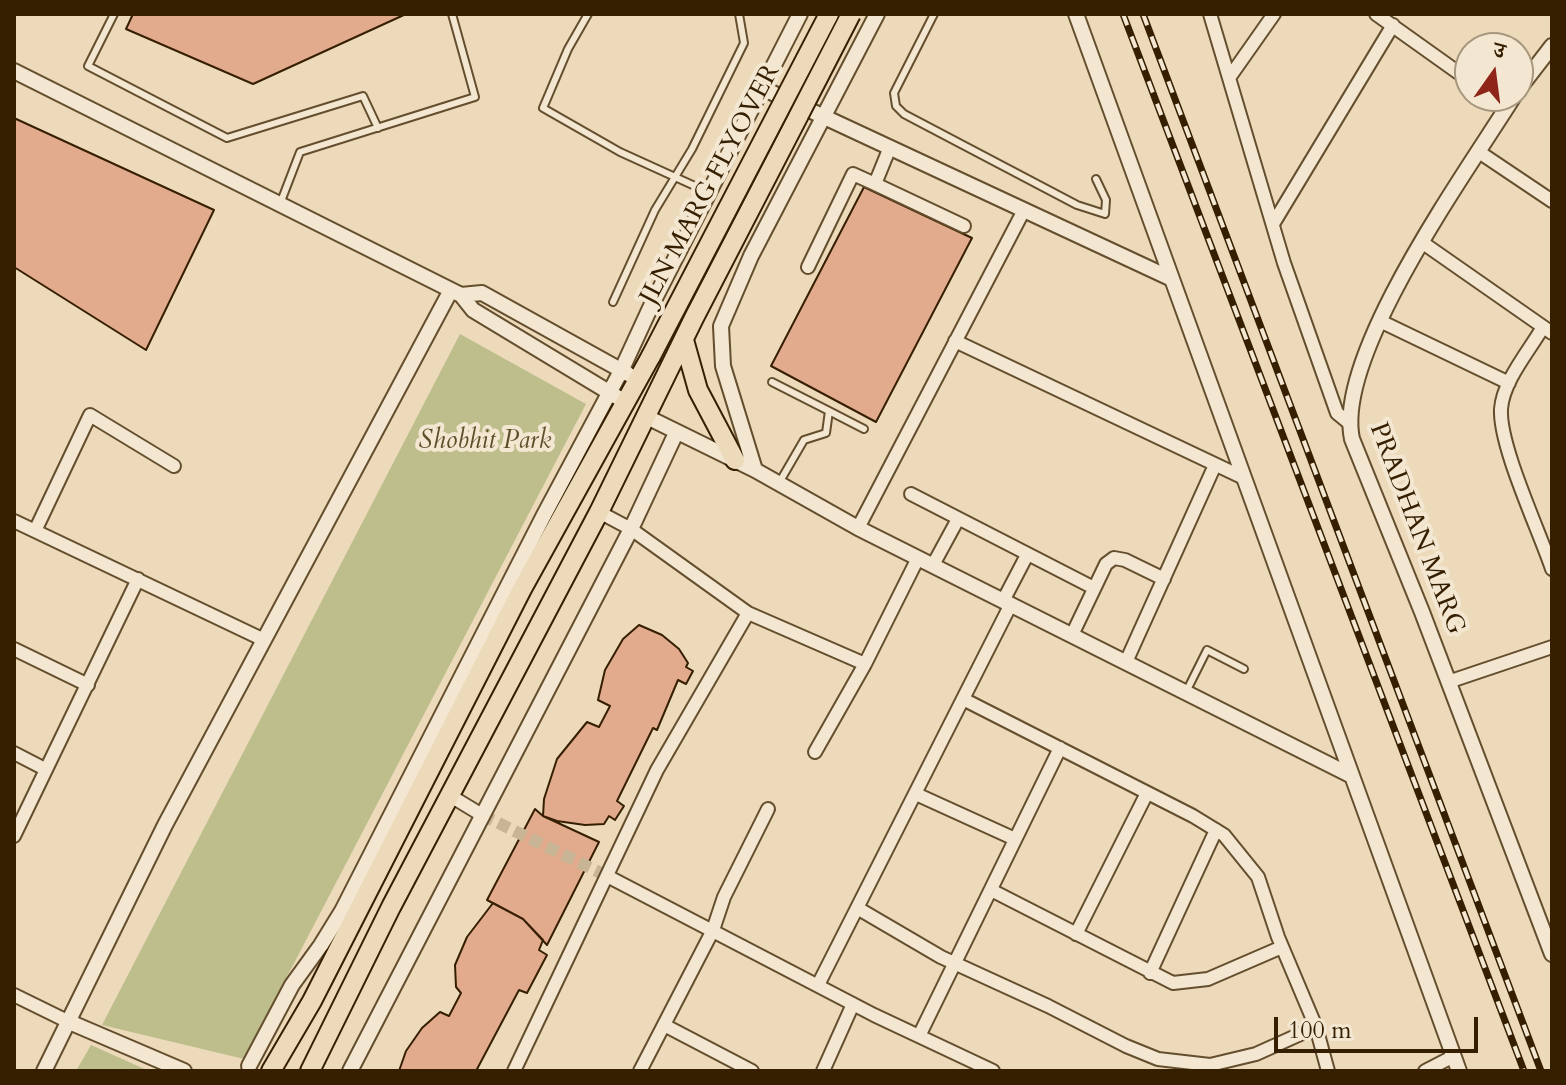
<!DOCTYPE html>
<html>
<head>
<meta charset="utf-8">
<style>
  body { margin:0 }
  #map { position:relative; width:1566px; height:1085px; overflow:hidden; background:#ecdaba; font-family:Cardo,"Noto Serif Devanagari",serif }
  canvas { display:block }
  .frame { position:absolute; inset:0; border:16px solid #361f00; pointer-events:none }
  .north { position:absolute; left:1454px; top:32px; width:80px; height:80px; box-sizing:border-box; background:#f3e7d2; border:2px solid #a7977e; border-radius:50%; rotate:14deg; font-size:22px; font-weight:700; line-height:32px; text-align:center; color:#361f00 }
  .north::after { content:''; display:block; margin:auto; width:28px; height:36px; background:#8f2418; clip-path:polygon(50% 0,100% 100%,50% 72%,0 100%) }
  .scale { position:absolute; left:1274px; top:1017px; width:204px; height:36px; box-sizing:border-box; border:4px solid #361f00; border-top:0; padding-left:10px; font-size:24px; line-height:28px; white-space:nowrap; color:#361f00; -webkit-text-stroke:6px #f3e7d2; paint-order:stroke }
</style>
</head>
<body>
<div id="map">
<canvas width="1566" height="1085"></canvas>
<div class="frame"></div>
<div class="north">उ</div>
<div class="scale">100 m</div>
</div>
<script>
const context = document.querySelector('canvas').getContext('2d');
context.lineJoin = 'round';
function fill(path, color) { context.fillStyle = color; context.fill(path, 'evenodd'); }
function strokePath(path, color, width, dash) { context.strokeStyle = color; context.lineWidth = width; context.lineCap = dash ? 'butt' : 'round'; context.setLineDash(dash || []); context.stroke(path); }
function label(font, color, halo, rows, align = 'center') {
  context.font = font + ' Cardo,serif'; context.lineWidth = 8; context.setLineDash([]); context.textBaseline = 'middle'; context.strokeStyle = halo; context.fillStyle = color; for (const [text, x, y, turn = 0] of rows) {
    context.save(); context.translate(x, y); context.rotate((+turn || 0) * Math.PI / 180); context.textAlign = isNaN(turn) ? turn : align; if (halo) context.strokeText(text, 0, 0); context.fillText(text, 0, 0); context.restore();
  }
}
fill(new Path2D(`
  M460,334L586,404L244,1059L102,1025Z
  M91,1045L149,1071H76Z`), '#bdbe8c');
const building = new Path2D(`
  M133,14H406L253,84L126,29Z
  M14,118L214,210L146,350L14,267Z
  M864,187L972,238L876,422L771,366Z
  M639,625L662,635L679,649L688,663L686,667L693,671L686,684L678,680L657,730L653,728L617,801L624,806L615,820L609,816L604,824L585,825L557,821L543,816L544,799L557,759L587,722L599,727L610,706L598,700L605,670L623,639Z
  M535,809L543,816L599,842L547,945L523,919L487,900Z
  M493,903L523,919L543,940L539,950L547,955L527,993L519,990L476,1071H399L406,1051L422,1028L440,1012L449,1016L461,993L456,987L455,965L467,937Z`);
fill(building, '#e2ab8e');
strokePath(building, '#361f00', 2);
strokePath(new Path2D(`
  M482,815L607,876`), '#c8b595', 12, [12, 6]);
const service = new Path2D(`
  M114,14L88,66L227,138L363,96L378,128
  M588,14L568,49L543,108L620,152L708,192
  M934,14L894,93L896,106L904,114L1077,205L1105,214L1106,200L1096,179
  M280,204L300,152L475,97L452,14
  M613,302L655,210L692,149L744,43L739,14
  M772,382L829,411L826,433L804,440L779,483
  M829,411L864,429
  M1186,692L1207,650L1244,669`);
const minor = new Path2D(`
  M1210,14L1284,263L1337,413L1348,422
  M1376,14L1470,81
  M1229,78L1274,14
  M1491,96L1507,108
  M1479,152L1552,201
  M875,184L964,226
  M1273,224L1393,25
  M1423,243L1552,333
  M808,267L853,174L875,184L890,147
  M1380,321L1509,383
  M1543,327C1529,351 1503,381 1501,409C1499,446 1539,530 1552,569
  M955,341L1244,478
  M911,494L1094,588
  M599,512L631,529L748,613
  M14,521L262,639
  M858,528L1024,210
  M35,531L90,415L174,466
  M933,565L958,519
  M1003,601L1027,555
  M1072,635L1106,564L1114,558L1125,560L1164,579
  M14,649L88,685
  M1126,662L1215,465
  M1448,682L1552,647
  M963,699L1193,816L1224,835L1258,877L1278,937L1316,1027L1328,1071
  M815,752L865,664L918,558
  M14,753L45,769
  M916,794L1015,839
  M449,795L482,815
  M14,836L138,579
  M607,876L874,1015L993,1071
  M991,890L1173,983L1208,979L1282,947
  M859,909L941,957L1048,1006L1126,1046L1158,1059L1210,1065L1256,1054L1316,1027
  M1076,934L1147,793
  M1150,973L1216,830
  M818,985L1011,604
  M14,995L67,1021
  M664,1025L752,1071
  M919,1036L1060,748
  M514,1071L657,770L748,613L865,664
  M640,1071L713,930L724,897L768,809
  M823,1071L853,1004
  M1425,1071L1454,1056`);
const tertiary = new Path2D(`
  M1076,14L1459,1071
  M14,71L461,295L473,310L617,397
  M762,88L1172,279
  M1518,90L1552,46
  M1514,96C1468,170 1334,355 1352,439L1422,612L1552,954
  M461,295L482,293L628,374
  M647,417L755,470L858,528L1352,776
  M755,470L723,366L721,326L751,256L877,14
  M67,1021L184,1071
  M249,1066L292,985L321,945L342,911L544,515L622,369L651,306L800,14
  M44,1071L165,825L451,290
  M350,1071L631,529L676,433`);
const primary = new Path2D(`
  M684,340L698,390L735,460
  M271,1071L312,1001L522,589L651,356
  M310,1071L391,907L599,512L694,318L799,115`);
strokePath(service, '#644e2e', 10);
strokePath(minor, '#644e2e', 16);
strokePath(tertiary, '#644e2e', 18);
strokePath(primary, '#361f00', 22);
strokePath(service, '#f3e7d2', 6);
strokePath(minor, '#f3e7d2', 12);
strokePath(tertiary, '#f3e7d2', 14);
strokePath(primary, '#ecdaba', 18);
const rail = new Path2D(`
  M1123,14L1524,1071
  M1143,14L1541,1071`);
strokePath(rail, '#361f00', 7);
strokePath(rail, '#f3e7d2', 4, [12]);
const primaryBridge = new Path2D(`
  M799,115L851,14
  M651,356L829,14`);
strokePath(primaryBridge, '#361f00', 22, []);
strokePath(primaryBridge, '#ecdaba', 18);
label('26px', '#361f00', '#f3e7d2', [
  ["JLN MARG FLYOVER",711,185,-62],
  ["PRADHAN MARG",1416,529,69]
]);
label('italic 26px', '#5e4f2a', '#f3e7d2', [
  ["Shobhit Park",485,442]
]);
</script>
</body>
</html>
